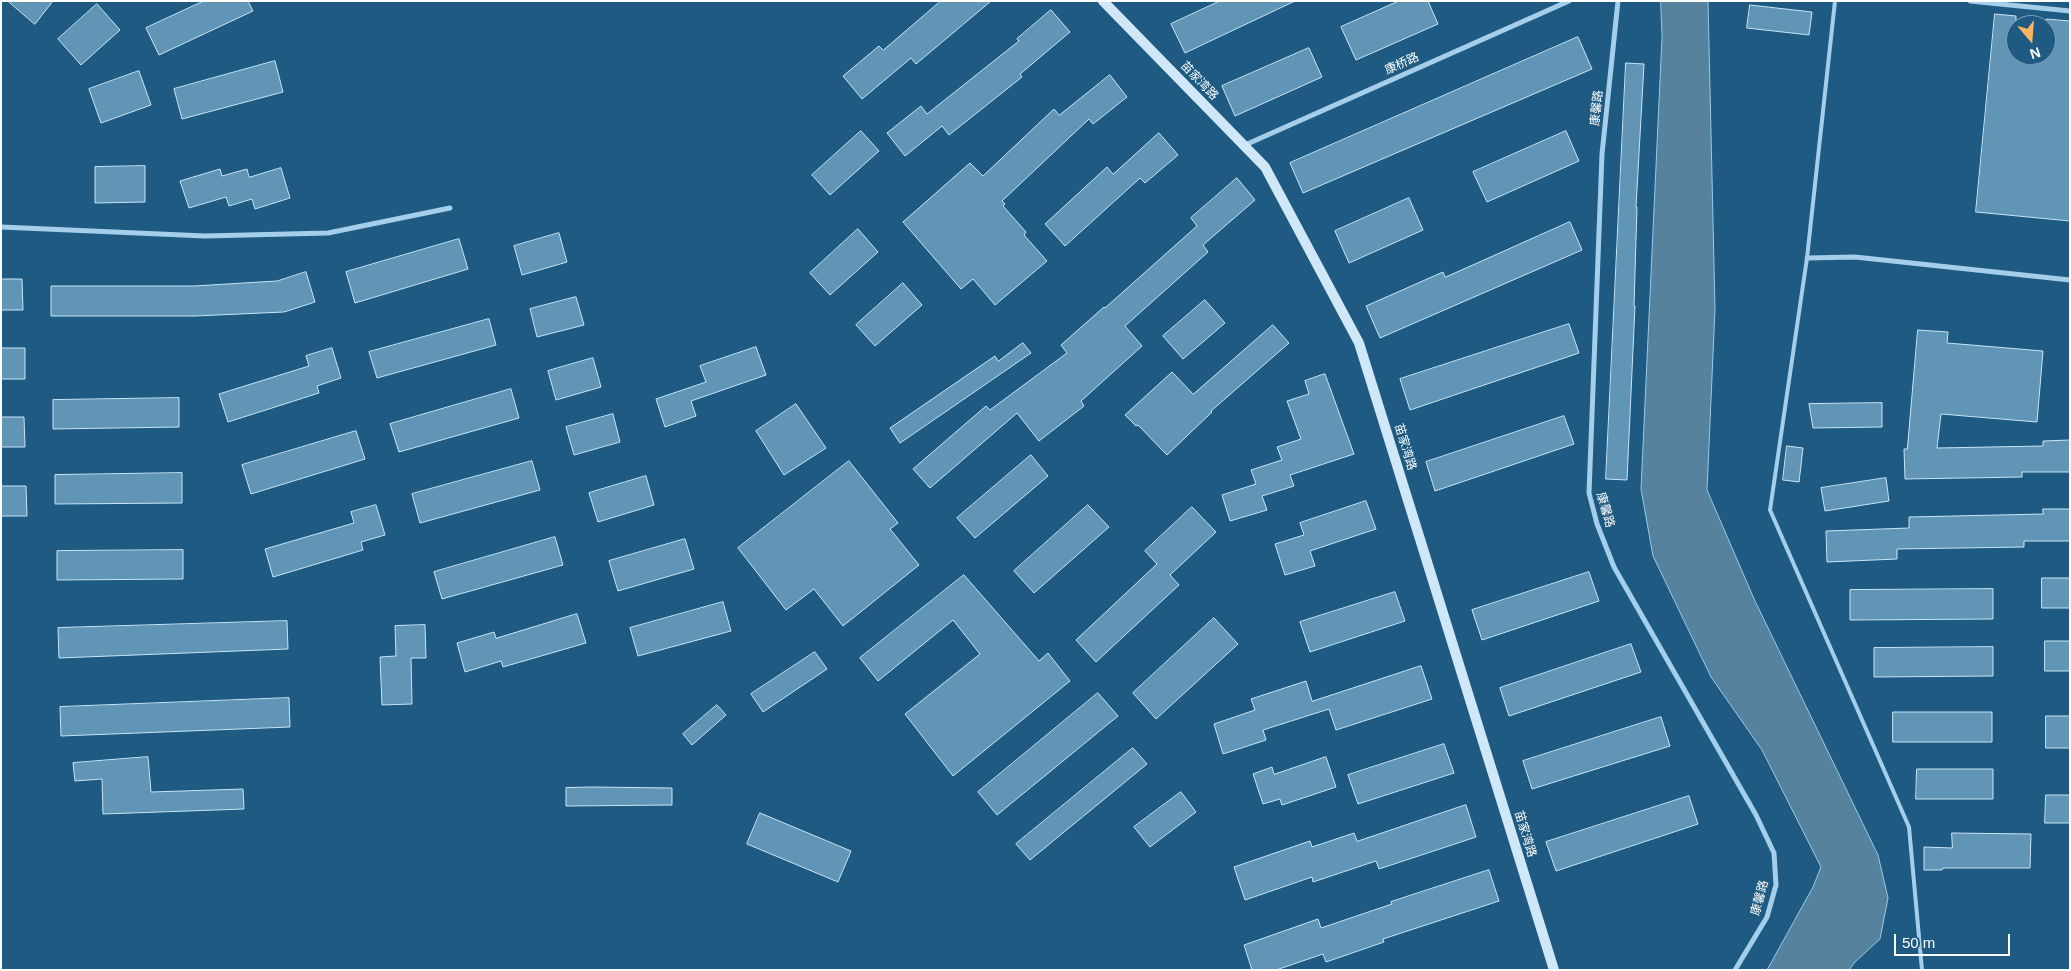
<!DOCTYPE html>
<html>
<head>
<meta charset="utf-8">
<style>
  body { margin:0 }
  #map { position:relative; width:2071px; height:971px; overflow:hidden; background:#1e5a81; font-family:Helvetica,sans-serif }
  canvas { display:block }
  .frame { position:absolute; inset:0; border:2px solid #fff; pointer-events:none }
  .north { position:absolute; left:2006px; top:15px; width:50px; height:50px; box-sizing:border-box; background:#1e5a81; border:1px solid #789cb3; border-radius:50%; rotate:162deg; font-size:14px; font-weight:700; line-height:20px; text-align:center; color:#fff }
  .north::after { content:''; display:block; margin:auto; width:18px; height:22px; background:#f7b463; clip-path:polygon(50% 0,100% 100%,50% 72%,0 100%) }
  .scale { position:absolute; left:1894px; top:934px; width:116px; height:22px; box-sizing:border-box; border:2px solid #fff; border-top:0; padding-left:6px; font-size:15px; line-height:18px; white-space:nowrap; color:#fff; -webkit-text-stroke:4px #1e5a81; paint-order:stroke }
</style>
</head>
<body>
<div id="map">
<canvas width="2071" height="971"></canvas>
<div class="frame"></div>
<div class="north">N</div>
<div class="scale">50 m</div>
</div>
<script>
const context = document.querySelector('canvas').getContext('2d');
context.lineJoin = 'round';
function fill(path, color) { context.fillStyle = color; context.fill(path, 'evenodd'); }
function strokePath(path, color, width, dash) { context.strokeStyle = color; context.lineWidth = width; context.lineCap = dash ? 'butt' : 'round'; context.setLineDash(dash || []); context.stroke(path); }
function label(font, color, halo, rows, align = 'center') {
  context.font = font + ' Helvetica,"Noto Sans SC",sans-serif'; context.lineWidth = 5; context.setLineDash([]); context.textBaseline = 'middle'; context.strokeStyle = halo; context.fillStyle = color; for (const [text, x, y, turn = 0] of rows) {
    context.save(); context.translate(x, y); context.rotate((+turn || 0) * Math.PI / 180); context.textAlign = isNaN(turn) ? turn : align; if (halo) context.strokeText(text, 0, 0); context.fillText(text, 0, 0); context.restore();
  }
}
const water = new Path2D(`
  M1661,1H1708L1715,309L1707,490L1755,601L1878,855L1888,898L1880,939L1855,962L1849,970H1767L1813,887L1821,867L1762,750L1711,677L1653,556L1641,489L1662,37Z`);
fill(water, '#57829e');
strokePath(water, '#97cbea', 1);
const building = new Path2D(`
  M8,1H53L35,24Z
  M204,1H248L253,11L159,55L146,28Z
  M941,1H991L916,64L911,58L862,99L843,76L879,46L883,50Z
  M1220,1H1295L1185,53L1171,24Z
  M1399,1H1428L1438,24L1356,60L1341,27Z
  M97,4L120,30L81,65L58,39Z
  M1750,5L1812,12L1809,35L1747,28Z
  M1051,10L1070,32L1020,74L1022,77L949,135L942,126L905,156L887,133L921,106L927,114L1019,41L1017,39Z
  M1995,14L2016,16V55H2046V19L2070,21V221L1976,212Z
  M1578,37L1592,69L1303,193L1290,163Z
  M1309,48L1322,77L1235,116L1222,86Z
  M275,61L283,92L182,119L174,89Z
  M1626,63L1644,64L1636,207H1637L1634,306H1635L1627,480L1606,479Z
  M139,71L151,105L101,123L89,89Z
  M1110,75L1127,97L1093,124L1089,119L1002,201L1005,204L1003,206L1026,232L1024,235L1047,261L995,305L973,279L961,289L903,222L970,163L983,176L1054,109L1059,115Z
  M861,131L879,151L830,195L812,175Z
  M1566,131L1579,161L1487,202L1473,172Z
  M1159,133L1178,155L1145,183L1140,178L1065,246L1045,224L1107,167L1113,174Z
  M145,166V202L95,203V167Z
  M281,168L290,198L255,209L252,199L229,206L226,197L189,208L180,181L220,169L222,176L247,169L249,177Z
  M1237,178L1255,200L1203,245L1208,252L1125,326L1142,346L1081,401L1084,406L1039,441L1017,413L930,488L913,469L986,406L990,410L1067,353L1061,345L1104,307L1105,308L1197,226L1191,218Z
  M1409,198L1423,230L1349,263L1335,231Z
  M1570,222L1582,250L1380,338L1366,306L1443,272L1445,277Z
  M858,229L878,252L830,295L810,273Z
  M559,233L567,262L522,275L514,246Z
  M459,239L468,269L355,303L346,272Z
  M306,272L315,302L284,312L195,316H51V286H194L277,281Z
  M1,279H22L23,310H1Z
  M903,283L922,305L875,346L856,325Z
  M576,297L584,325L537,337L530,309Z
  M1205,300L1225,323L1183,359L1163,336Z
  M489,319L496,345L377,378L369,352Z
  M1569,324L1579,353L1410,410L1400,379Z
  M1273,325L1289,343L1211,411L1212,412L1167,455L1138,425L1136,426L1125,415L1172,372L1193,394Z
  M1918,330L1948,332L1947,343L2043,351L2037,422L1941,414L1937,448L2043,446V441L2070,440V472H2022V477L1905,479L1904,449H1907Z
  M1023,343L1031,353L900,443L890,428L995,356L998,361Z
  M756,347L766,375L691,401L696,416L665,427L656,399L706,382L700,366Z
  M1,348H25V379H1Z
  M332,348L341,378L317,386L319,393L228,422L219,394L309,366L306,356Z
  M593,358L601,387L556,400L548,371Z
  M1325,374L1354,454L1290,475L1294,486L1262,496L1267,510L1230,521L1222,495L1256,484L1251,470L1282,460L1277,447L1301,439L1287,401L1309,394L1305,381Z
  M511,389L519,418L399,452L390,424Z
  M179,398V427L53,429V400Z
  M1882,403V427L1813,428L1809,404Z
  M796,404L826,448L784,475L756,431Z
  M613,414L620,442L574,455L566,427Z
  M1564,416L1574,444L1435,491L1426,462Z
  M1,417H24L25,447H1Z
  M356,431L365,459L251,494L242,465Z
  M1787,446L1803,448L1799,482L1783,480Z
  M1031,455L1048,476L975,538L957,518Z
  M532,461L540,490L420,523L412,494Z
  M849,461L898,523L890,529L919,565L843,626L814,589L786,610L738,548Z
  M182,473V503L55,504V475Z
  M646,476L654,505L598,522L589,493Z
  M1886,478L1889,501L1825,511L1821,488Z
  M1,486H26L27,516H1Z
  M1366,501L1376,529L1310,551L1315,566L1285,575L1275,544L1304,535L1300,523Z
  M376,505L385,535L361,542L363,550L273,577L265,549L354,523L351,512Z
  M1088,505L1109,527L1034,593L1014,571Z
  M1192,507L1216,532L1170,575L1179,585L1096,662L1076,640L1157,564L1145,551Z
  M2043,509H2070V541H2024V547L1897,549V559L1827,562L1826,531L1909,528V517L2043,514Z
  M555,537L563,565L442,599L434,572Z
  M685,539L694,569L618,591L609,561Z
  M183,550V579L57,580V551Z
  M1589,572L1599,601L1482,640L1472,610Z
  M964,575L1039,661L1048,653L1070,681L953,776L905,714L980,654L953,620L878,681L860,658Z
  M2042,578H2070V608H2042Z
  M1993,589V619L1850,620V590Z
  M1395,592L1405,621L1310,652L1300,622Z
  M723,602L731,631L638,656L630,628Z
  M577,614L586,643L503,667L501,661L465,672L457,643L494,632L496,638Z
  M1214,618L1238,644L1156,719L1133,693Z
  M287,621L288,649L59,658L58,628Z
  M425,625L426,658H411L412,704L382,705L380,657L396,656L395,626Z
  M2045,641H2070V671H2045Z
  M1631,644L1641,672L1509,716L1500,688Z
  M1993,647V676L1874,677V648Z
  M815,652L827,669L763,712L751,694Z
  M1421,666L1432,699L1336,730L1329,709L1263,730L1266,740L1223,754L1214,724L1255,710L1251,699L1306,681L1312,701Z
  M1098,693L1118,716L997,815L978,792Z
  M289,698L290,727L61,736L60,707Z
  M717,705L726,715L692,745L683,734Z
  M1893,712H1992V742H1893Z
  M2046,716H2070V748H2046Z
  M1661,717L1670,746L1532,789L1523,761Z
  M1444,744L1454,773L1358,804L1348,775Z
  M1133,748L1147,764L1030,860L1016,844Z
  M148,757L151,792L243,789L244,809L103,814L102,779L75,781L73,763Z
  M1326,757L1336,787L1282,805L1280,799L1263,804L1253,774L1272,767L1274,774Z
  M1917,769H1993V799H1916Z
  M592,787L672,788V805L566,806V788Z
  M1181,792L1196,812L1150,847L1134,827Z
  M2046,795H2070V823H2045Z
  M1689,796L1698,824L1556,871L1546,842Z
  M1466,805L1476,837L1379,869L1376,861L1313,882L1312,877L1245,900L1234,867L1310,841L1312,847L1354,833L1357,841Z
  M760,813L851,851L838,882L747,844Z
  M1952,833L2031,834L2030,868H1943L1942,870H1924V847L1952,848Z
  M1489,870L1499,901L1383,939L1384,942L1326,962L1323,954L1276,970H1252L1244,945L1318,919L1321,928L1392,904L1391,902Z`);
fill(building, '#6095b5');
strokePath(building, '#c8e5f7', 1);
strokePath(new Path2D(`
  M1835,1L1807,258L1770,510L1909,827L1922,970`), '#a4cee9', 4);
strokePath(new Path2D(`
  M1618,1L1602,154L1589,493L1597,524L1614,567L1756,815L1774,853L1776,885L1767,917L1735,970
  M1970,1L2070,11
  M1245,145L1569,1
  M1,227L205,236L328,233L450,208
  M1807,258L1855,257L2070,280`), '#a4cee9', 5);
strokePath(new Path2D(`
  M1103,1L1265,167L1359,343L1554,970`), '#cfe7f7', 10);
label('12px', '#fff', '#1e5a81', [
  ["康桥路",1402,64,-24],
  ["苗家湾路",1199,81,46],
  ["康馨路",1597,108,-84],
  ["苗家湾路",1405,447,73],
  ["康馨路",1605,510,74],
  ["苗家湾路",1525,834,73],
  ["康馨路",1760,898,-75]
]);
</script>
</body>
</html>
